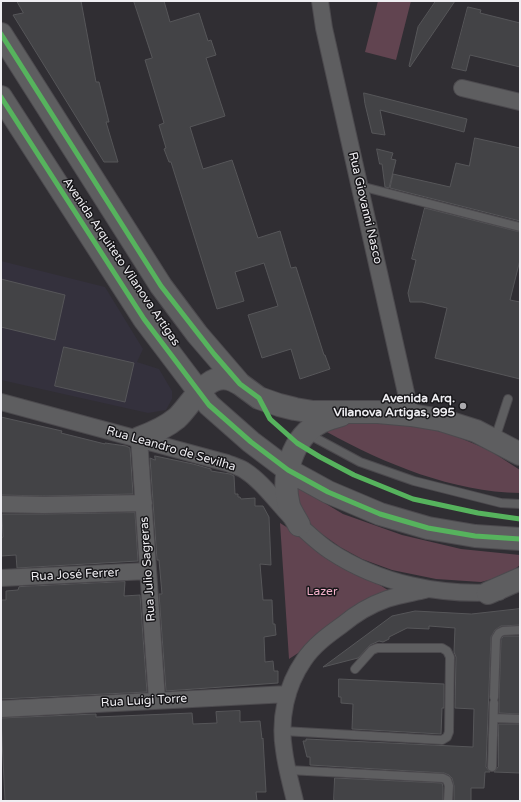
<!DOCTYPE html>
<html>
<head>
<meta charset="utf-8">
<style>
  body { margin:0 }
  #map { position:relative; width:521px; height:802px; overflow:hidden; background:#302e33; font-family:"Varela Round",sans-serif }
  canvas { display:block }
  .frame { position:absolute; inset:0; border:2px solid #efeef2; pointer-events:none }
</style>
</head>
<body>
<div id="map">
<canvas width="521" height="802"></canvas>
<div class="frame"></div>
</div>
<script>
const context = document.querySelector('canvas').getContext('2d');
context.lineJoin = 'round';
function fill(path, color) { context.fillStyle = color; context.fill(path, 'evenodd'); }
function strokePath(path, color, width, dash) { context.strokeStyle = color; context.lineWidth = width; context.lineCap = dash ? 'butt' : 'round'; context.setLineDash(dash || []); context.stroke(path); }
function label(font, color, halo, rows, align = 'center') {
  context.font = font + ' "Varela Round",sans-serif'; context.lineWidth = 3; context.setLineDash([]); context.textBaseline = 'middle'; context.strokeStyle = halo; context.fillStyle = color; for (const [text, x, y, turn = 0] of rows) {
    context.save(); context.translate(x, y); context.rotate((+turn || 0) * Math.PI / 180); context.textAlign = isNaN(turn) ? turn : align; if (halo) context.strokeText(text, 0, 0); context.fillText(text, 0, 0); context.restore();
  }
}
fill(new Path2D(`
  M1,261L105,287L143,349L137,362L159,369L172,391V399L166,410L148,413L1,380Z`), '#34313d');
fill(new Path2D(`
  M378,1H411L396,60L365,52Z
  M369,422L409,423L453,435L489,450L520,470V493C453,492 385,464 327,432L338,425Z
  M296,486L343,514L402,535L461,549L520,555V565L507,575L481,582L436,579L392,570L362,559L340,547L312,527L300,508Z
  M280,523L391,592L289,659Z`), '#614450');
const building = new Path2D(`
  M17,1H81L96,82H99L109,122H106L118,162H104L13,15L23,13Z
  M134,1H164L170,22L199,13L208,41L211,40L216,55L206,58L225,116L190,127L203,169L232,160L258,238L280,231L291,268L296,267L324,355H325L330,369L300,379L291,349L262,358L248,315L278,306L264,263L235,272L244,301L217,309L171,162H169L164,149L166,148L159,125L164,123L145,60L152,58Z
  M436,1H455L410,67L409,66L418,27Z
  M468,7L481,10L480,13L520,23V67L470,55L466,71L452,68Z
  M364,93L467,119L464,132L380,110L385,135L372,133L365,104Z
  M475,138L520,148V221L390,188L393,174L450,187L456,163L469,166Z
  M377,149L393,153L391,159L396,160L389,188L385,187L382,164H380Z
  M425,208L520,232V260L510,300L520,302V379L435,358L447,308L422,302H410L408,293L416,260L412,259Z
  M1,279L65,295L55,340L1,327Z
  M64,347L134,363L125,402L55,386Z
  M1,417L62,431L61,433L105,444V443L126,446L130,448L133,494L44,496L1,495Z
  M155,456L193,464L211,469V471L230,474L234,476L235,494H238V497H240L241,499L255,498V506H263L269,517L271,565L260,564L263,600H272L273,624H275L276,635L264,637L265,662L273,661L274,671H278V683L166,691L159,594H162L159,560H157L150,458L155,460Z
  M135,513L138,561L17,568L16,555L1,556V538L3,537L2,514H44Z
  M125,582L124,596L140,595L147,692L1,699V600H6V591L18,590L19,587Z
  M520,609V625L501,626L495,630L491,637L486,767L490,772H485L484,788H471V801H454V786L452,778L449,775L444,773L310,765V757H307L303,741H306V739L473,747L474,709L455,708L456,657L454,652L455,628L429,626V629L407,628L389,637V639L383,642L379,641L370,645L358,658L323,667L392,616L415,611L471,614Z
  M504,636H520V714L499,713V700L501,640Z
  M339,679L444,684V708H442L441,734L352,729L353,704L341,703V697H339Z
  M240,711V722L260,721L262,739L263,738L266,792H256L257,801H5L1,718L96,714V717L192,713L193,724L217,723L216,712Z
  M499,724H520V773L494,772L498,767Z
  M335,778L442,783L443,787V801H337L334,800Z`);
fill(building, '#434346');
strokePath(building, '#565659', 1);
const lane = new Path2D(`
  M360,186L520,227
  M308,434L360,462L414,481L501,503L520,504
  M495,439L508,399
  M494,697L496,638L499,633L503,631L520,630
  M494,718L520,719
  M283,731L442,740L447,737L449,732L450,657L447,651L442,648H377L372,650L355,669
  M492,767L494,703
  M288,770L443,778L447,780L449,786L448,801`);
const street = new Path2D(`
  M320,1L324,28L411,415
  M462,88L520,102
  M1,402L227,463C232,465 239,467 244,470C266,484 280,508 300,526C309,534 319,544 330,551C380,584 440,596 499,592
  M139,438L157,700
  M1,504L44,505L144,503
  M1,578L148,571
  M1,709L288,694
  M295,801C291,784 286,767 284,750C279,719 286,686 304,660C313,646 328,635 342,625C355,614 370,605 387,599C399,595 412,593 425,590`);
const secondary = new Path2D(`
  M1,34L161,286L197,334L240,384L259,398L279,405L295,409L313,412H378L411,415L441,420L476,431L520,454
  M1,97L144,319L209,405L251,442L288,470L328,492L380,514L428,528L475,536L520,539
  M139,438C153,433 165,428 177,418C191,405 206,373 229,379C233,380 236,382 240,384
  M299,525C296,519 291,512 289,506C281,476 292,437 321,422C327,419 335,417 341,415
  M488,593L520,579`);
strokePath(lane, '#4c4a4e', 10);
strokePath(street, '#4c4a4e', 18);
strokePath(secondary, '#4c4a4e', 24);
strokePath(lane, '#5e5e60', 8);
strokePath(street, '#5e5e60', 16);
strokePath(secondary, '#5e5e60', 22);
strokePath(new Path2D(`
  M1,34L161,286L214,354L240,384L259,398L270,419L297,443L320,457L354,475L413,499L478,513L520,519
  M1,97L144,319L209,405L251,442L288,470L328,492L380,514L428,528L475,536L520,539`), '#56b35d', 5);
for (const [x, y, r, color] of [
  [463,406,4,"#acabaf"]
]) { const dot = new Path2D(); dot.arc(x, y, r, 0, 2 * Math.PI); context.fillStyle = color; context.fill(dot); strokePath(dot, '#171619', 1.5); }
label('12px', '#efeef2', '#171619', [
  ["Rua Giovanni Nasco",365,208,77],
  ["Avenida Arquiteto Vilanova Artigas",121,262,56],
  ["Rua Leandro de Sevilha",171,449,16],
  ["Rua Julio Sagreras",148,569,-94],
  ["Rua José Ferrer",75,575,-3],
  ["Rua Luigi Torre",144,701,-3]
]);
label('bold 12px', '#efeef2', '#171619', [
  ["Avenida Arq.",455,399],
  ["Vilanova Artigas, 995",455,413]
], 'right');
label('12px', '#f3b1ca', '#171619', [
  ["Lazer",322,592]
]);
</script>
</body>
</html>
